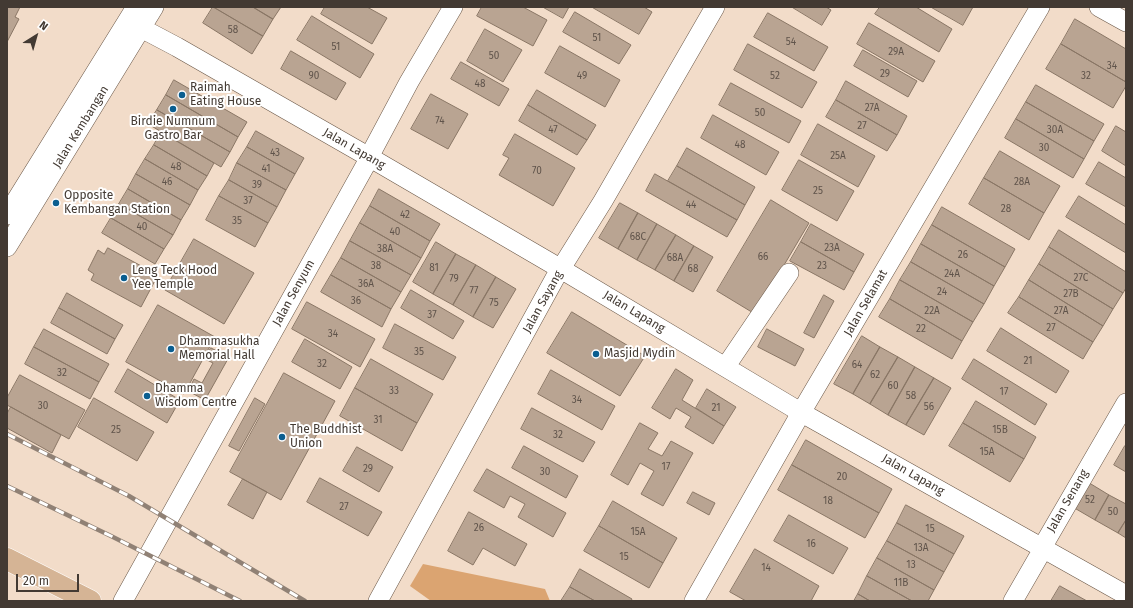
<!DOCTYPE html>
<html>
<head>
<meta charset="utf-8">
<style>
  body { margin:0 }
  #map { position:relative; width:1133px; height:608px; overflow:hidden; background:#f2dcc9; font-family:"Fira Sans",sans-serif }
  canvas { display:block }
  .frame { position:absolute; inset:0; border:8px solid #433a33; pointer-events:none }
  .north { position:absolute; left:16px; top:16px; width:40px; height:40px; -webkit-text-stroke:3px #fff; paint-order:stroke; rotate:37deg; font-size:11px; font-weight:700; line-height:16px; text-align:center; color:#433a33 }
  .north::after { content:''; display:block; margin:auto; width:14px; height:18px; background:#433a33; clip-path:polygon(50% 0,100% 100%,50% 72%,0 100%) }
  .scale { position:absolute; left:16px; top:574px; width:63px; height:18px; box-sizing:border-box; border:2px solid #433a33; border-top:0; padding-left:5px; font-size:12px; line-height:14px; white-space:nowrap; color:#433a33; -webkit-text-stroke:3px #fff; paint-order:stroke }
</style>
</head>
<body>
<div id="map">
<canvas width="1133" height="608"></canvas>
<div class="frame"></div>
<div class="north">N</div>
<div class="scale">20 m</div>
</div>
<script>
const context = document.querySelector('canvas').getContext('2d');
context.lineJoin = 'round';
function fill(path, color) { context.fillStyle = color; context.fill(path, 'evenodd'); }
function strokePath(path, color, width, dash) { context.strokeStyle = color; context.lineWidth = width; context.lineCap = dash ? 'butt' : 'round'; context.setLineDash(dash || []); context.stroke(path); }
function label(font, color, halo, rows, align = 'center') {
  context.font = font + ' "Fira Sans",sans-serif'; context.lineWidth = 4; context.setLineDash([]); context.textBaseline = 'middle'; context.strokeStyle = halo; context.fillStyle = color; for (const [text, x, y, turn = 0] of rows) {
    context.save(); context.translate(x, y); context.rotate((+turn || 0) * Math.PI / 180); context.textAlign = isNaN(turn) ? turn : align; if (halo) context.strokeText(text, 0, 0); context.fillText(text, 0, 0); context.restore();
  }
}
fill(new Path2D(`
  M423,564L545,589L550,601H431L410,586Z`), '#dba471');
const building = new Path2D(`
  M7,7H20L15,17L19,19L7,42Z
  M213,7L263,36L252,54L203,23Z
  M214,7H253L273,19L263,36Z
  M253,7H281L273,19Z
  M325,7H367L387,18L372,44L321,14Z
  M482,7H523L547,20L533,46L477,16Z
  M543,7H569L563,18Z
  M592,7H644L652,12L639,34Z
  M792,7H826L831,10L822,25Z
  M880,7H916L952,29L939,52L875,14Z
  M931,7H973L963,25Z
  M575,12L631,45L619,64L563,32Z
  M768,13L828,47L814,71L754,37Z
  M312,16L374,54L360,78L297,40Z
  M1075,19L1126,49V82L1061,44Z
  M869,23L935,61L923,82L857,44Z
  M485,29L522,50L503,82L467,61Z
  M748,44L817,82L802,108L734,70Z
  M1061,44L1126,82V86L1113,108L1046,69Z
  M560,46L620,80L605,107L545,73Z
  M863,50L917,81L908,97L854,66Z
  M291,51L346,83L336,100L281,69Z
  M461,62L509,89L499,106L451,79Z
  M174,80L247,122L238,137L166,95Z
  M846,81L907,116L897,135L836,100Z
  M731,83L801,121L789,143L719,105Z
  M1036,85L1104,124L1094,141L1026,102Z
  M537,90L596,125L587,140L528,105Z
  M431,94L468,114L448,149L411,129Z
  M166,95L238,137L230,152L157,110Z
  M836,100L897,135L887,151L826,117Z
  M1026,102L1094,141L1084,159L1016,119Z
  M528,105L587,140L577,155L519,121Z
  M157,110L230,152L221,167L148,124Z
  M713,115L779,152L766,175L701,138Z
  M1016,119L1084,159L1073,178L1005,138Z
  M818,124L875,156L858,187L801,155Z
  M1116,126L1126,132V166L1102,151Z
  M256,131L304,158L295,174L247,147Z
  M161,132L214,163L207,176L154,145Z
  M515,134L575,168L553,206L499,175L509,158L503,155Z
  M154,145L207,176L198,190L145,159Z
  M247,147L295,174L286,190L237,163Z
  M687,148L755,187L745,205L677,166Z
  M1000,151L1060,186L1044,213L984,178Z
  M145,159L198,190L190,205L136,174Z
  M799,160L854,191L837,221L782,190Z
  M1099,162L1126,178V207L1086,184Z
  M237,163L286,190L277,207L229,180Z
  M677,166L745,205L737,220L668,181Z
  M136,174L190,205L181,220L128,189Z
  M655,174L737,220L727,237L646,191Z
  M984,178L1044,213L1029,240L969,204Z
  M229,180L277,207L268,223L219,196Z
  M128,189L181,220L173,235L119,204Z
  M379,189L440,224L430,241L370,206Z
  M219,196L268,223L255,247L206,220Z
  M1079,196L1126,225V253L1066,217Z
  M771,200L809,223L755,314L717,291Z
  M620,203L638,213L618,249L599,238Z
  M119,204L173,235L164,249L111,218Z
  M370,206L430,241L421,258L360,223Z
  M942,207L1015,249L1005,267L932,225Z
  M638,213L657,224L637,260L618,249Z
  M111,218L164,249L155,264L102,233Z
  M360,223L421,258L411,275L350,241Z
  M657,224L676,235L655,270L637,260Z
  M811,224L864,254L854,272L801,242Z
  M932,225L1005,267L994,286L921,244Z
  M1059,230L1126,272V288L1123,293L1049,247Z
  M676,235L694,246L674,281L655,270Z
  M194,239L254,273L224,324L165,290Z
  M350,241L411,275L401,292L341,258Z
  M436,242L456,254L433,294L413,282Z
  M801,242L854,272L844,290L790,261Z
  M921,244L994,286L984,304L911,262Z
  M694,246L713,257L693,292L674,281Z
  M1049,247L1123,293L1113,309L1039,264Z
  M108,248L158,275L141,307L91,280L94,274L88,270L98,250L104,254Z
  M456,254L476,265L453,305L433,294Z
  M341,258L401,292L391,309L331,275Z
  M911,262L984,304L973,322L900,280Z
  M1039,264L1113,309L1103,326L1029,280Z
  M476,265L496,277L473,317L453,305Z
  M331,275L391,309L382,327L321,292Z
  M496,277L516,289L493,328L473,317Z
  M900,280L973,322L962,341L890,299Z
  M1029,280L1103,326L1093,342L1019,297Z
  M411,290L464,321L453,339L401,308Z
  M67,293L123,325L115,339L59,308Z
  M824,295L834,301L814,338L804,333Z
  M1019,297L1093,342L1083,359L1008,313Z
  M890,299L962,341L952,359L879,317Z
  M307,302L375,339L360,367L292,329Z
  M158,305L215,337L184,394L126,362Z
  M59,308L115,339L107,354L51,323Z
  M572,312L645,356L620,396L547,353Z
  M395,324L456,357L443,380L383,348Z
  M1001,328L1069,371L1056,393L987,351Z
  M44,329L109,364L99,382L34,347Z
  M767,329L804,349L795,366L758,347Z
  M862,336L880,347L853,394L834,384Z
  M305,339L352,367L340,389L292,362Z
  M34,347L99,382L90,399L25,364Z
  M880,347L898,357L870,404L853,394Z
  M211,348L229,357L205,400L188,391L194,379L202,383L213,363L205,359Z
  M898,357L915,367L888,415L870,404Z
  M371,359L433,394L417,423L355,388Z
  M974,359L1047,404L1035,425L962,379Z
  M915,367L934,378L906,425L888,415Z
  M128,369L180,400L167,423L115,392Z
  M676,369L693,380L682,400L724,426L713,444L685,427L691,417L676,408L670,419L652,408Z
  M551,370L615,406L602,430L538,394Z
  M284,373L335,401L281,500L230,472Z
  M20,375L85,410L69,439L7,405V398Z
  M934,378L951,388L924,435L906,425Z
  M355,388L417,423L402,451L340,416Z
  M707,389L736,407L724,426L696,408Z
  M94,398L154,432L137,461L78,427Z
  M255,398L265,404L239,451L229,446Z
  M976,401L1036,437L1024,459L963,423Z
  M11,407L61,435L52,453L7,428V414Z
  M532,408L595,442L583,462L521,429Z
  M640,423L658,433L648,449L662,456L671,441L693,453L663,506L641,494L654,471L640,463L628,485L611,475Z
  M963,423L1024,459L1010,482L949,446Z
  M806,440L892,489L879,513L792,465Z
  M524,446L578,476L566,498L512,468Z
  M1125,446L1126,447V472L1114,465Z
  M357,447L393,467L379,492L343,471Z
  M792,465L879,513L865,538L778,490Z
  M487,469L566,513L553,537L518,517L525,504L510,496L504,508L474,491Z
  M320,478L382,512L368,536L307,502Z
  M243,479L267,492L253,519L228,505Z
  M1086,481L1109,495L1095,520L1071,506Z
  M693,492L715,503L709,515L687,503Z
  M1109,495L1126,504V520L1118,533L1095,520Z
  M613,501L677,538L663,563L599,526Z
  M906,505L964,536L954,554L897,523Z
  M469,512L527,544L515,566L483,548L473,565L448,551Z
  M789,515L848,548L833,574L774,541Z
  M1126,520V538L1118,533Z
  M897,523L954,554L944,572L887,541Z
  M599,526L663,563L649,588L584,551Z
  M887,541L944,572L934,590L877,558Z
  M755,549L819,586L811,601H746L730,592Z
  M877,558L934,590L928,601H912L867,576Z
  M580,569L632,599L631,601H595L570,587Z
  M867,576L912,601H870L858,594Z
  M1060,586L1087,601H1051Z
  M570,587L595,601H561Z
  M858,594L870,601H854Z`);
fill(building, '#b9a492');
strokePath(building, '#897665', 1);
const minor = new Path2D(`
  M1099,7L1126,22
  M141,28L177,47L369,157L561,269L802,413L1126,595
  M7,215L136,7
  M7,247L154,7
  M726,366L789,273
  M123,601L365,166L369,157L409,82L453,7
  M378,601L555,278L603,201L715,7
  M694,601L806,404L1040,7
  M1013,601L1043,549L1047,539L1126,403`);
const primary = new Path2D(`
  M7,559L90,601`);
strokePath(minor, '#695646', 20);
strokePath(primary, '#fff', 23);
strokePath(minor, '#fff', 19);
strokePath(primary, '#d5b495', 22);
const rail = new Path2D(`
  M7,434L129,496L305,601
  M7,486L111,536L240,601`);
strokePath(rail, '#908175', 4.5);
strokePath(rail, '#fff', 3, [9]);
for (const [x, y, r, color] of [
  [182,95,4,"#0a5e90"],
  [173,109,4,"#0a5e90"],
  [56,203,4,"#0a5e90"],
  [124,278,4,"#0a5e90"],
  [171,349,4,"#0a5e90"],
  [596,354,4,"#0a5e90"],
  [147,396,4,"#0a5e90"],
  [282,437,4,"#0a5e90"]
]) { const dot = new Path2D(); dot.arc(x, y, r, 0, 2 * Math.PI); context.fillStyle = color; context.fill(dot); strokePath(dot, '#fff', 1.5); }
label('10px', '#60544b', null, [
  ["58",233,30],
  ["51",597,38],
  ["54",791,42],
  ["51",336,47],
  ["29A",896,52],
  ["50",494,56],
  ["34",1112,66],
  ["29",885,74],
  ["90",314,76],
  ["49",582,76],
  ["52",775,76],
  ["32",1086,76],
  ["48",480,84],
  ["27A",872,108],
  ["50",760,113],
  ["74",440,121],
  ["27",862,126],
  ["47",553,130],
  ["30A",1055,130],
  ["48",740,145],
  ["30",1044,148],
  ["43",275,153],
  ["25A",838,156],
  ["48",176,167],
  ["41",266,169],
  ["70",537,171],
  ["46",167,182],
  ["28A",1022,182],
  ["39",257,185],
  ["25",818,191],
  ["37",248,201],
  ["44",691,205],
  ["28",1006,209],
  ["42",405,215],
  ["35",237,221],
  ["40",142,227],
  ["40",395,232],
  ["68C",638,237],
  ["23A",832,248],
  ["38A",385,249],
  ["26",963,255],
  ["66",763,257],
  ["68A",675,258],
  ["38",376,266],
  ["23",822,266],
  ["81",434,268],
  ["68",693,269],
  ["24A",952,274],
  ["27C",1081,278],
  ["79",454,279],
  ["36A",366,284],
  ["77",474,291],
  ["24",942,292],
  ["27B",1071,294],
  ["36",356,301],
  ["75",494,303],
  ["22A",932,311],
  ["27A",1061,311],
  ["37",432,315],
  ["27",1051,328],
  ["22",921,329],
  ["34",333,334],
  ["35",419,352],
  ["21",1028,361],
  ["32",322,364],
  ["64",857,365],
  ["32",62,373],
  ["62",875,375],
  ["60",893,386],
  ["33",394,391],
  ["17",1004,392],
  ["58",911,396],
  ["34",577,400],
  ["30",43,406],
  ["56",929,407],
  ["21",716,408],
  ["31",378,420],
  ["25",116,430],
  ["15B",1000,430],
  ["32",558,435],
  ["15A",987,452],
  ["17",666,467],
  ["29",368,469],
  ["30",545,472],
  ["20",842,477],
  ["52",1090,500],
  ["18",828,501],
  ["27",344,507],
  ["50",1113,512],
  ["26",479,528],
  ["15",930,529],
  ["15A",638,532],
  ["16",811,544],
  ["13A",921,548],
  ["15",624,557],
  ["13",911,565],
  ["14",766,568],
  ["11B",901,583]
]);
label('12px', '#433a33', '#fff', [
  ["Raimah",190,88],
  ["Eating House",190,102],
  ["Birdie Numnum",173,122,"center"],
  ["Gastro Bar",173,136,"center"],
  ["Opposite",64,196],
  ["Kembangan Station",64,210],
  ["Leng Teck Hood",132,271],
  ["Yee Temple",132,285],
  ["Dhammasukha",179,342],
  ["Memorial Hall",179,356],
  ["Masjid Mydin",604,354],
  ["Dhamma",155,389],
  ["Wisdom Centre",155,403],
  ["The Buddhist",290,430],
  ["Union",290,444]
], 'left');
label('12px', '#433a33', '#fff', [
  ["Jalan Kembangan",81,127,-58],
  ["Jalan Lapang",354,149,30],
  ["Jalan Senyum",294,293,-61],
  ["Jalan Sayang",543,302,-61],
  ["Jalan Selamat",866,303,-60],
  ["Jalan Lapang",634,312,31],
  ["Jalan Lapang",913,475,30],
  ["Jalan Senang",1068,501,-60]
]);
</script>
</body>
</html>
